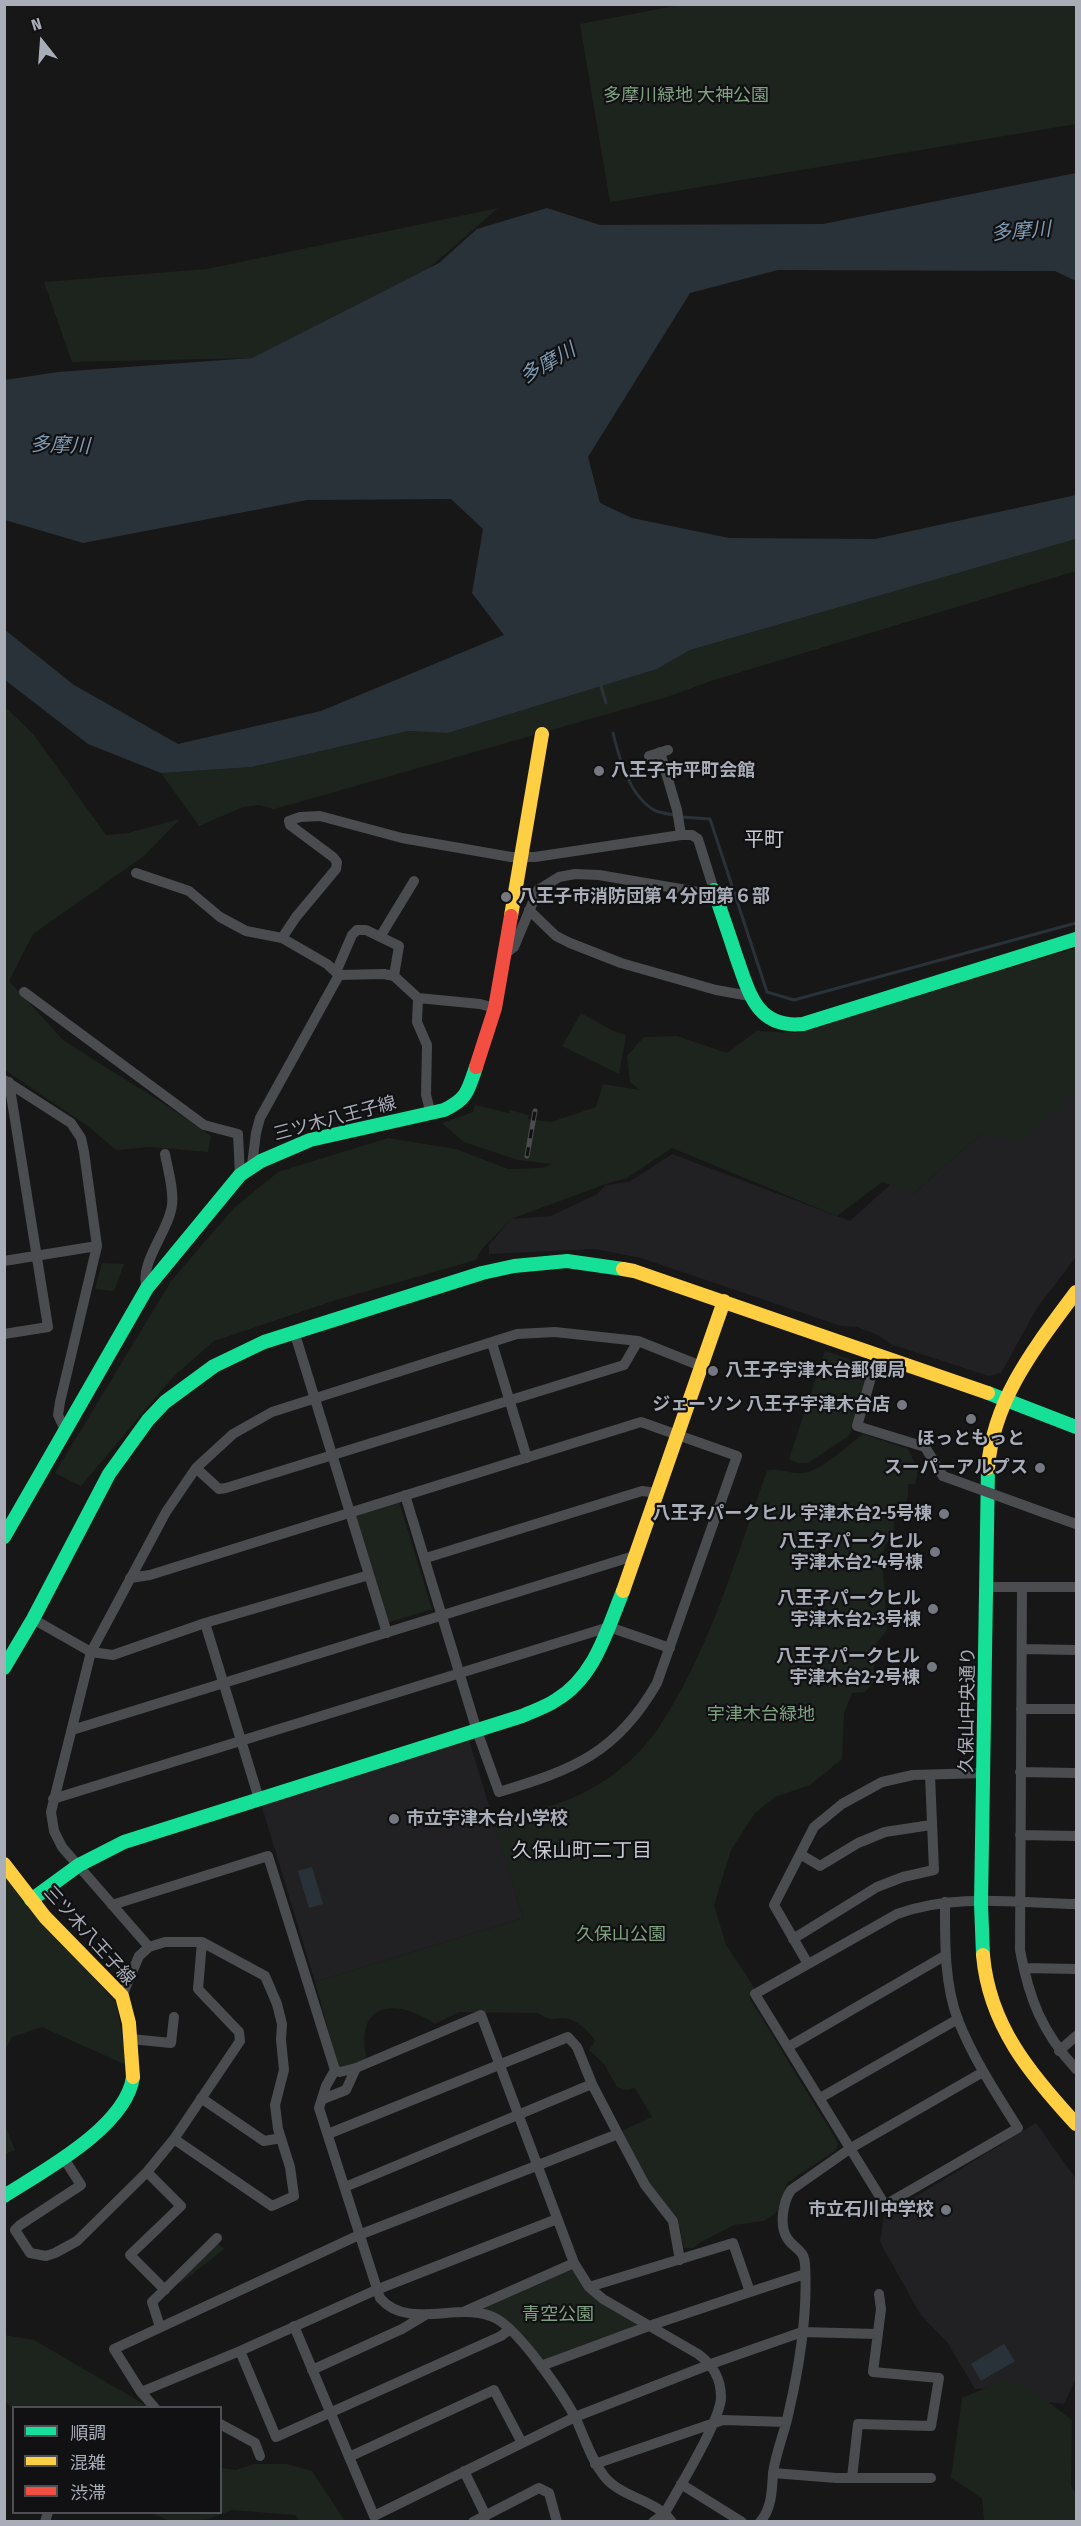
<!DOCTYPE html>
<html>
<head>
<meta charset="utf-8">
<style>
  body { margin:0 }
  #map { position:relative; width:1081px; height:2526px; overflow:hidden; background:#171717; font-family:"Fira Sans Condensed","Noto Sans JP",sans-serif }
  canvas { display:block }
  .frame { position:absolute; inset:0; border:6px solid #a8adb8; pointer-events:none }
  .legend { position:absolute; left:12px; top:2406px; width:210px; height:108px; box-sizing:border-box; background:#111113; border:2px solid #4d4f55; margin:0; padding:8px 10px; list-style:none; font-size:18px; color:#a8adb8 }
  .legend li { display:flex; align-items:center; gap:12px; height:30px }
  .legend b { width:30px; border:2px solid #4d4f55 }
  .north { position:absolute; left:12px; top:12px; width:60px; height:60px; -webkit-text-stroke:4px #111113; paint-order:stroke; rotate:343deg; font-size:16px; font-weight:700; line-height:24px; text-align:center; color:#a8adb8 }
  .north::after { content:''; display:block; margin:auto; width:21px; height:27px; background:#a8adb8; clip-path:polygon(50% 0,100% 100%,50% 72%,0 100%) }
</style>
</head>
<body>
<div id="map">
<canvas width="1081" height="2526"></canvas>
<div class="frame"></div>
<ul class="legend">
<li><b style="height:8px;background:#16e098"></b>順調</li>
<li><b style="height:8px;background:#ffcf43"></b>混雑</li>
<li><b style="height:8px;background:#f24e42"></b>渋滞</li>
</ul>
<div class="north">N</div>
</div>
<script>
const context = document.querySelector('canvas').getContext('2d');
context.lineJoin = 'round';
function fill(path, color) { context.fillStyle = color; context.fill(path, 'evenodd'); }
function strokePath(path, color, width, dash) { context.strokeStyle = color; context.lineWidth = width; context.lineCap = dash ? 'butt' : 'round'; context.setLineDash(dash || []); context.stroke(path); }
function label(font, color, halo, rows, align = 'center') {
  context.font = font + ' "Fira Sans Condensed","Noto Sans JP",sans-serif'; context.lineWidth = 4.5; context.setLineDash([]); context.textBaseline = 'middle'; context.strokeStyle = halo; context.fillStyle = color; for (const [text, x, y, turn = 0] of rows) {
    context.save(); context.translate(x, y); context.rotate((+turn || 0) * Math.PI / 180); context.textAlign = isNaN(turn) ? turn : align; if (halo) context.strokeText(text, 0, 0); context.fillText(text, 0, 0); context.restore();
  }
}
fill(new Path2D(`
  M1076,1058V1257L1037,1308L1001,1373L989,1376L890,1344L878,1335L857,1327L841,1326L641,1258L595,1249L489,1254V1245L511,1219L551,1216L597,1194L606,1185L629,1182L672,1154L850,1221L893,1182L914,1193L981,1134Z
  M469,1740L523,1918L315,1982L261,1804Z
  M1036,2123L1076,2179V2378L1064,2404L1032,2400L1007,2387L975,2389L947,2342L920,2314L880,2242L884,2216Z`), '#212123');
fill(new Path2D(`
  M680,5H1076V124L610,202L580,24Z
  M498,208L429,268L252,358L72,362L44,282L207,269Z
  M1076,539V571L711,681L667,697L296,803L274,809L259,805L243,807L199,826L161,773L252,767L408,731L448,733L657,669L690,650Z
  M4,706L34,735L106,835L128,833L180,819L144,856L33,934L9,981L64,1041L166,1105L211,1136L208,1152L150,1147L116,1150L89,1127L5,1070Z
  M1076,948V1091L1022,1142L981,1134L914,1193L882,1182L837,1216L672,1148L627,1178L606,1184L511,1219L481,1250L476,1260L336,1300L214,1341L172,1378L81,1486L55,1473L171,1281L234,1208L278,1172L388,1138L456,1149L508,1169L542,1168L552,1164L518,1160L464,1142L442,1123L473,1112L475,1105L509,1113L510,1110L529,1115L528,1119L551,1122L596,1107L603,1084L640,1090L630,1082L627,1056L644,1037L677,1036L727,1053L757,1031L795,1033Z
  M581,1013L611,1030L626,1035L619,1074L562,1046Z
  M102,1263L124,1264L114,1291L95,1289Z
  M825,1351L870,1366L850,1435L808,1463H798L789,1459Z
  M863,1434L908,1449L918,1470L915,1484H908C909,1499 907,1506 893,1514L895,1536L886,1543L882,1555L887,1630L875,1645L873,1683L865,1692L852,1693L844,1713L842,1759L810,1785L775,1797L755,1813L731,1850L714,1905L726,1945L755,1989L749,1997L838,2143L836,2150L787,2183L777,2212L764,2221L734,2225L701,2242L694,2248H684L678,2219L647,2180L622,2131L652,2117L635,2088L627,2090L617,2087L604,2064L589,2050L595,2041C590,2032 579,2022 569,2019C556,2015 554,2024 538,2013L459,2012L435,2024C395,1996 353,2004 367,2060L342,2067L338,2065L315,1982L523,1918L492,1817C510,1819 529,1812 546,1807C590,1796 634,1765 659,1727C710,1650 736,1557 767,1471C781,1466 793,1477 808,1472C824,1468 848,1445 863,1434Z
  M399,1502L432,1609L387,1623L353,1516Z
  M5,1877L116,2003L128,2066L42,2027L12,2037L5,2050Z
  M4,2123L15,2150L5,2154H4Z
  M214,2240L224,2249L181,2283L176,2279Z
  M574,2263L589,2287L649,2326L541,2366L510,2329L469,2307Z
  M4,2335L34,2340L149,2407L13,2408L5,2402Z
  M1006,2380L1031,2389L1072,2420L1071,2486L1076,2494V2521L984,2520L982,2498L951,2478L962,2398Z
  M254,2464H287L312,2471L345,2521H300L295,2515L232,2510L209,2519L173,2522L150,2513L220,2512L221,2468L236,2470Z`), '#1d241e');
fill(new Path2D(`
  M1076,173V281L1055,271L778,270L690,293L588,457L600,503L632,518L729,538L875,539L1076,495V539L690,650L657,669L448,733L408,731L252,767L161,773L88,744L5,680V630L74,685L178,744L321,711L504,635L472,593L483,529L451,499L307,500L83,543L5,520V380L58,372L252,358L439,263L477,229L547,208L600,225L823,224Z
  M312,1867L323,1904L309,1908L298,1871Z
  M1004,2344L1015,2361L981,2381L971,2364Z`), '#2a3239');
strokePath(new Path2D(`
  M601,686L606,703
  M613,733C619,758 630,798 656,811C661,813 669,814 674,815
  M681,817L710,819L767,992L794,1000L1076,923`), '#2a3239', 3);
strokePath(new Path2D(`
  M660,752L677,810L681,835
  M649,756L668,750
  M136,873L189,891L220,917L246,931L282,938L327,964L339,975L384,974L394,976L418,998L480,1004L495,1008
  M529,910L556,936L570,943L621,963L716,990L750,996
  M380,937L414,881
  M282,938L296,917L336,869L337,862L333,857L290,825L289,821L300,817L320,816L402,838L511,857H535L681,835H692L698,839L714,890L704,893L599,875L575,874L559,877L538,890L514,947L506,953
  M336,972L352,935L357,930H366L399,946L394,976
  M24,992L204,1125L238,1134L240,1175
  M418,998L417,1022L427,1045L426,1095L431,1114
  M4,1080L71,1123L81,1138L84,1152L97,1246L60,1402L58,1415L65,1430
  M252,1165L256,1133L260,1118L339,975
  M4,1261L97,1246
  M147,1288C138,1264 169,1231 172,1205C174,1190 168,1170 165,1154
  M294,1331L387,1633
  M4,1334L48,1327L9,1082
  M492,1343L527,1458
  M874,1367L857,1426L925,1447L943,1476
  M196,1468L219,1489L226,1488L624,1365L638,1341
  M1045,1513L1076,1524
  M426,1558L642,1491L659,1493
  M130,1578L150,1575L641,1422L737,1456L657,1683C617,1753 573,1770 499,1792L477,1731L405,1495
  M987,1587H1076
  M1022,1587L1020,1950C1029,1999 1042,2032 1076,2069
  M33,1619L91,1652L113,1655L205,1623L369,1575
  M205,1623L259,1799
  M1022,1649L1076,1650
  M1021,1709H1076
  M72,1730L637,1555
  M1020,1772L1076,1773
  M53,1799L609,1627L670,1648
  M1020,1835L1076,1836
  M800,1854L820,1866L858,1843L885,1832L931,1825
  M945,1902C945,1940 944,1983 958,2020C973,2058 996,2093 1018,2128L885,2205L755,1994L897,1914C953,1893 1017,1903 1076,1904
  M112,1905L268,1856L335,2070
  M793,1939L877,1887L903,1877L934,1870L930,1775
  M149,1947L62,1847L54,1831L51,1812L91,1652L166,1512L196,1468L233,1434L272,1412L517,1334L555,1332L638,1341L701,1366
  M808,1964L774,1905L814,1827L842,1804L882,1782L913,1775L985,1773
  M1024,1968L1076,1969
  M122,1996L139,1956L149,1947L165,1942H202L265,1976L277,2004L282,2024L281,2040L284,2070L275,2105L278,2129L290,2167L294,2196L272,2206L174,2139
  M131,2039L171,2043L174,2017
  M788,2047L946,1955
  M1059,2051L1076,2036
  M201,2098L264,2141L281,2138
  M820,2098L958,2019
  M323,2099L346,2090L356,2068
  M618,2134L645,2185L673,2221L680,2260
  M63,2157L81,2185L20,2225L15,2230L30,2253L46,2256L55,2253L77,2241L147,2172L174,2139L240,2041L239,2032L198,1989L202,1942
  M147,2172L181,2206L130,2255L165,2290
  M345,2187L592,2084
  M589,2287L733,2243L750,2292L805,2274
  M463,2312L574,2263
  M294,2326L374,2516L575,2417L711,2364L802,2332L877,2334
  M160,2327L152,2302L217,2238
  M240,2351L376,2290L557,2219
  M541,2366L649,2326L750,2292
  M312,2370L402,2329L427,2314
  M141,2392L240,2351L276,2437L501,2336L510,2329
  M155,2408L141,2392L114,2349L359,2235L618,2134L592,2084L577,2047L568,2037L328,2134
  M220,2424L255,2443L260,2456
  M349,2457L494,2390L522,2443
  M595,2464L723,2420L786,2422
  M464,2471L486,2516
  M773,2473C776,2451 785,2432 789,2411C800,2363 808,2312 805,2264C804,2249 794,2249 787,2238C779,2225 783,2202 791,2190L851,2148L983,2072
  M852,2478L858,2424L931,2426L939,2378L873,2372L881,2309L879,2294
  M681,2484L742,2522
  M45,2522L48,2512
  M473,2522L539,2488L549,2493L557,2522
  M653,2522L665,2513C678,2489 721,2420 721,2397C721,2378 713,2365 698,2354L603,2299L589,2287L574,2263L481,2015L356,2068L340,2072L335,2070L326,2086L319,2108L380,2298C409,2332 462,2299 497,2319C521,2333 563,2394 576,2419C585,2439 591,2459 604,2476C621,2498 656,2499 672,2522
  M760,2522C772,2509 772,2489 773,2473L836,2478H931`), '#4b4c50', 10);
strokePath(new Path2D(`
  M714,890C721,912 729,934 736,956C749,992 756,1029 803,1024L1076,939
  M988,1393L1076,1427
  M4,1537L147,1288L240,1175L261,1161L310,1140L444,1110C467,1099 468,1091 476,1067
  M4,1668L33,1619L109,1474L148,1420L165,1402L214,1366L264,1342L482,1273L514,1266L567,1261L623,1269
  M31,1900L79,1865L124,1842L522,1716C533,1711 546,1707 556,1700C595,1677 607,1630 623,1591
  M983,1955L981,1904L988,1468
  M4,2196C43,2171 126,2127 133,2077`), '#16e098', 14);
strokePath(new Path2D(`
  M511,916L542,734
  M623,1269L634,1271L988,1393
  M988,1468C993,1399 1036,1346 1076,1292
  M623,1591L724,1301
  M4,1864L45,1917L122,1996L129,2023L133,2077
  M983,1955C989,2025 1030,2074 1076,2124`), '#ffcf43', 14);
strokePath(new Path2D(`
  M476,1067L495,1008L511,916`), '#f24e42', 14);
const rail = new Path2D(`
  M527,1156L535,1111`);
strokePath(rail, '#4b4c4f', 5);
strokePath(rail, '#111113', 3, [9]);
strokePath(new Path2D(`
  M943,1476L1045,1513`), '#4b4c50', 10);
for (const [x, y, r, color] of [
  [599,771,6,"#757880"],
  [506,897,6,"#757880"],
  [713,1371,6,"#757880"],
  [902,1405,6,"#757880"],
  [971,1419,6,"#757880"],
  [1040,1468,6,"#757880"],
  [944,1514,6,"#757880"],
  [935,1552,6,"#757880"],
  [933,1609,6,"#757880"],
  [932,1667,6,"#757880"],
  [394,1819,6,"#757880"],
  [946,2210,6,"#757880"]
]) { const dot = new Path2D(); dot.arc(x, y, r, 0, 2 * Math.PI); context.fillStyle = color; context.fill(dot); strokePath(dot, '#111113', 2); }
label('18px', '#7fa381', '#111113', [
  ["多摩川緑地 大神公園",686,96],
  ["宇津木台緑地",761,1715],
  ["久保山公園",621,1935],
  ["青空公園",558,2315]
]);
label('bold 18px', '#a8adb8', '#111113', [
  ["八王子市平町会館",611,771,"left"],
  ["八王子市消防団第４分団第６部",518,897,"left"],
  ["八王子宇津木台郵便局",725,1371,"left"],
  ["ジェーソン 八王子宇津木台店",890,1405],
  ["ほっともっと",971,1439,"center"],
  ["スーパーアルプス",1028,1468],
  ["八王子パークヒル 宇津木台2-5号棟",932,1514],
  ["八王子パークヒル",923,1542],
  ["宇津木台2-4号棟",923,1563],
  ["八王子パークヒル",921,1599],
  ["宇津木台2-3号棟",921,1620],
  ["八王子パークヒル",920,1657],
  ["宇津木台2-2号棟",920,1678],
  ["市立宇津木台小学校",406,1819,"left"],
  ["市立石川中学校",934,2210]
], 'right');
label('18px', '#a8adb8', '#111113', [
  ["三ツ木八王子線",335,1119,-15],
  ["久保山中央通り",968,1710,-89],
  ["三ツ木八王子線",89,1936,48]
]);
label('italic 20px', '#7f9bb3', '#111113', [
  ["多摩川",1021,232,-4],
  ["多摩川",548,364,-30],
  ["多摩川",60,446,2]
]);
label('20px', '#c9ccd4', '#111113', [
  ["平町",764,840],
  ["久保山町二丁目",582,1851]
]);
</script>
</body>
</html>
